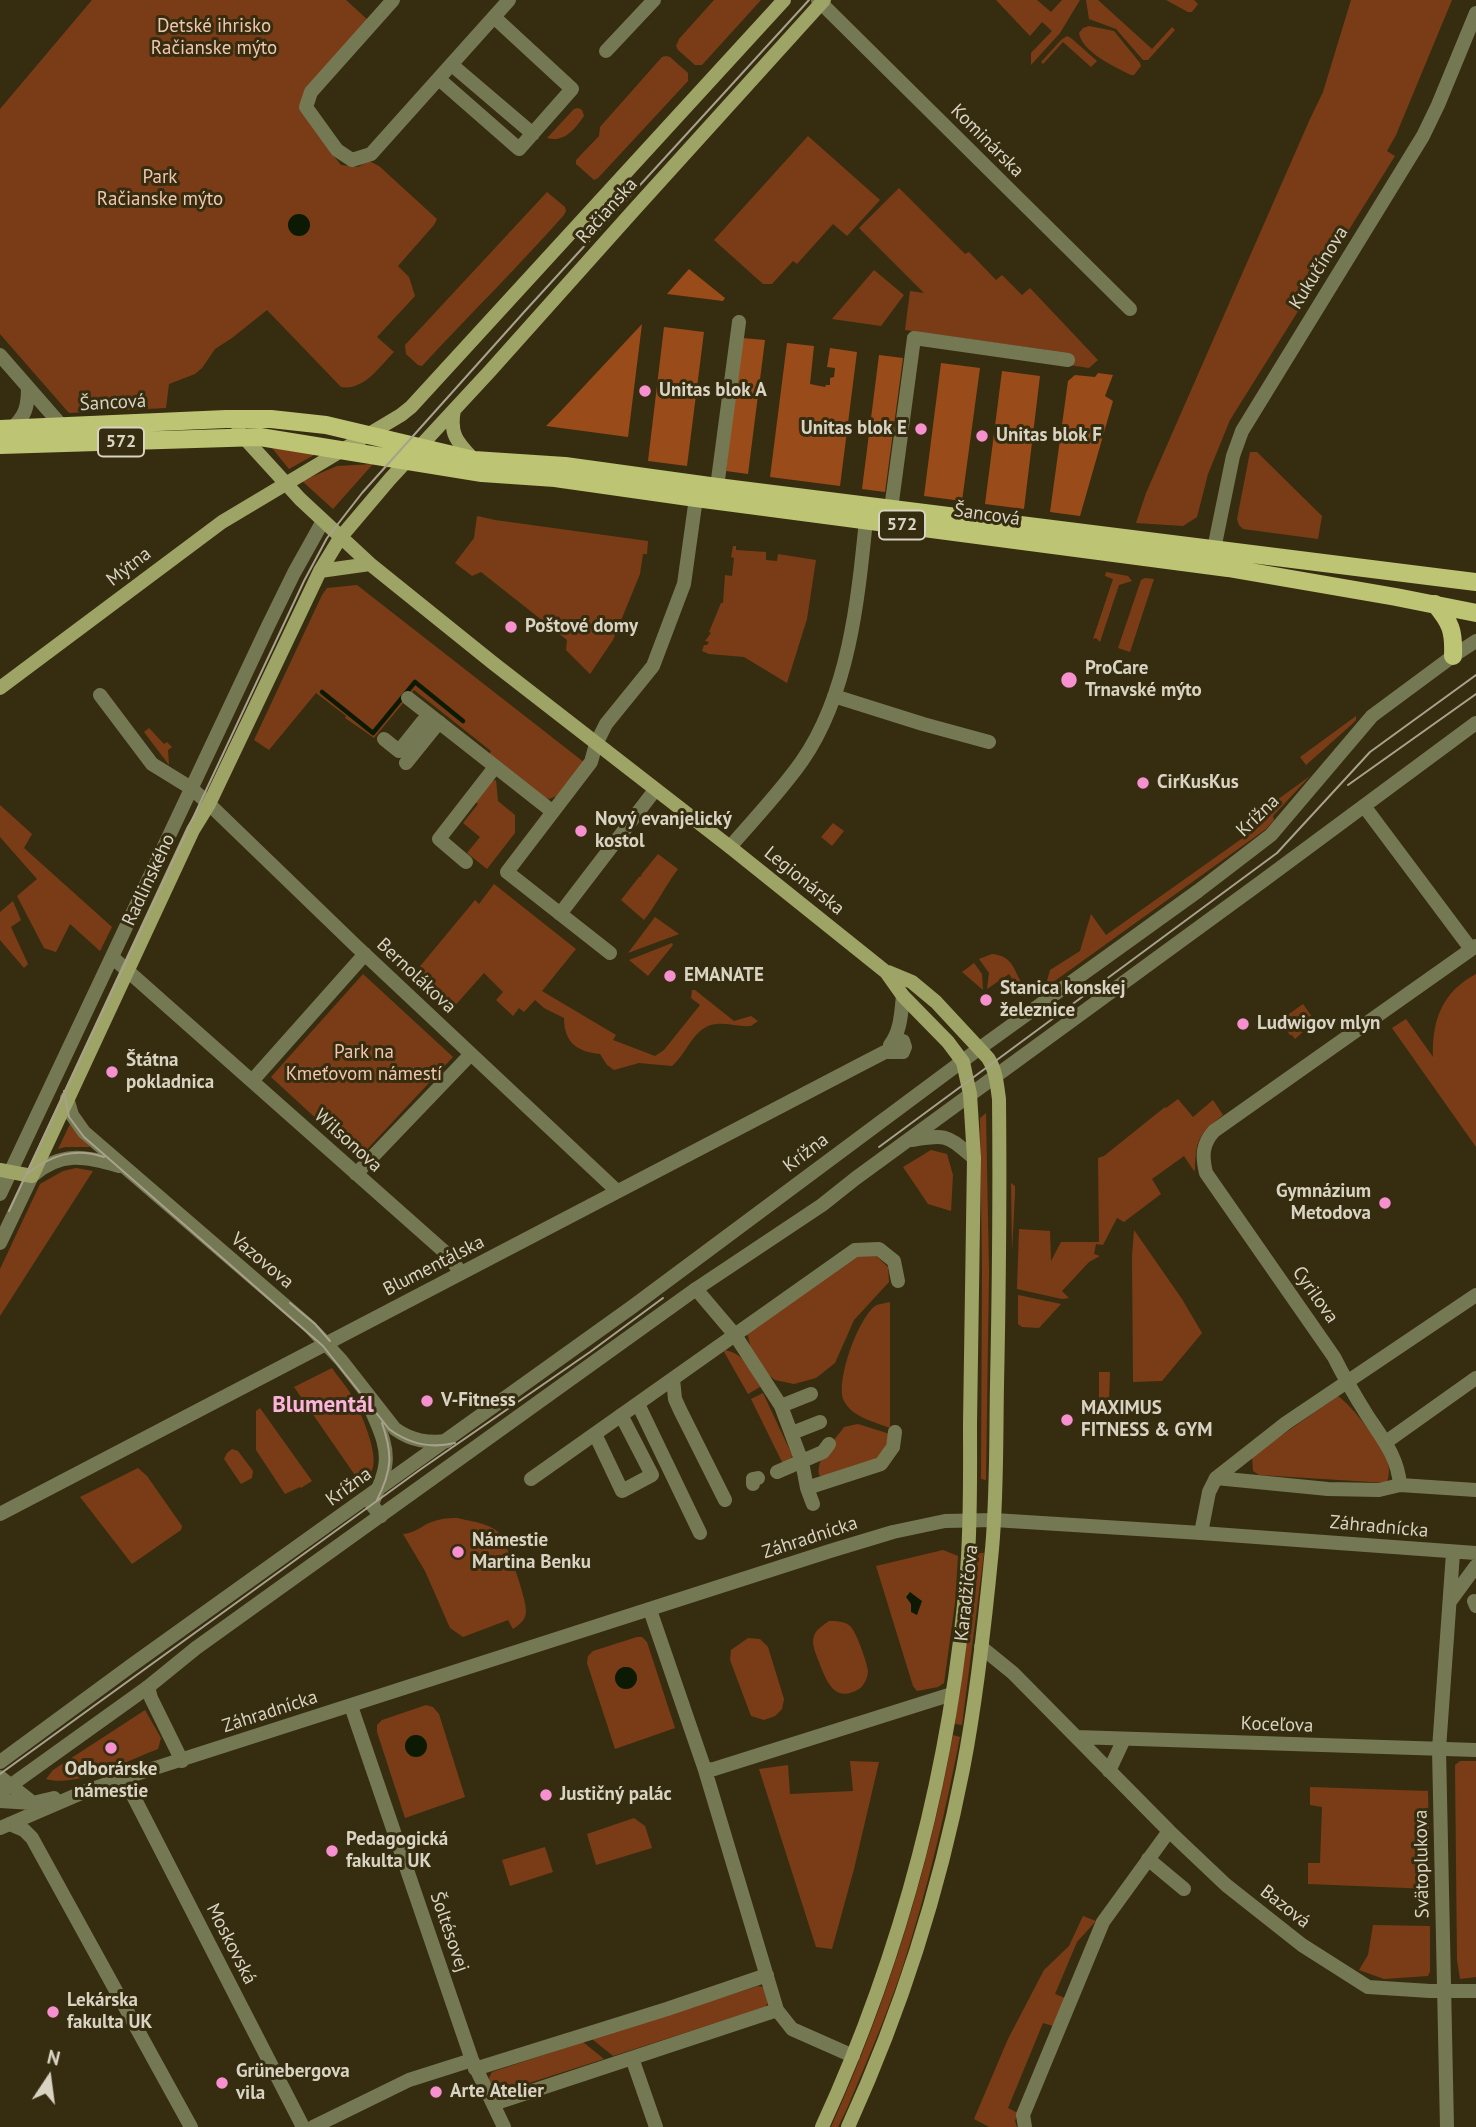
<!DOCTYPE html>
<html>
<head>
<meta charset="utf-8">
<style>
  body { margin:0 }
  #map { position:relative; width:1476px; height:2127px; overflow:hidden; background:#362d10; font-family:"PT Sans",sans-serif }
  canvas { display:block }
  .north { position:absolute; left:14px; top:2043px; width:70px; height:70px; -webkit-text-stroke:5px #362d10; paint-order:stroke; rotate:13deg; font-size:19px; font-weight:700; line-height:28px; text-align:center; color:#d8d3c2 }
  .north::after { content:''; display:block; margin:auto; width:24px; height:32px; background:#d8d3c2; clip-path:polygon(50% 0,100% 100%,50% 72%,0 100%) }
</style>
</head>
<body>
<div id="map">
<canvas width="1476" height="2127"></canvas>
<div class="north">N</div>
</div>
<script>
const context = document.querySelector('canvas').getContext('2d');
context.lineJoin = 'round';
function fill(path, color) { context.fillStyle = color; context.fill(path, 'evenodd'); }
function strokePath(path, color, width, dash) { context.strokeStyle = color; context.lineWidth = width; context.lineCap = dash ? 'butt' : 'round'; context.setLineDash(dash || []); context.stroke(path); }
function label(font, color, halo, rows, align = 'center') {
  context.font = font + ' "PT Sans",sans-serif'; context.lineWidth = 6; context.setLineDash([]); context.textBaseline = 'middle'; context.strokeStyle = halo; context.fillStyle = color; for (const [text, x, y, turn = 0] of rows) {
    context.save(); context.translate(x, y); context.rotate((+turn || 0) * Math.PI / 180); context.textAlign = isNaN(turn) ? turn : align; if (halo) context.strokeText(text, 0, 0); context.fillText(text, 0, 0); context.restore();
  }
}
fill(new Path2D(`
  M92,0H346L369,21L305,92L326,146L341,165L358,167L369,161L379,166L437,219L434,225L398,266L409,277L415,296L377,337L394,352C379,367 364,391 341,387L267,310L232,338L215,349L202,368L195,374L169,384L166,408L69,413L0,334V109Z
  M714,0H761L702,65H695L678,50L676,46L679,39Z
  M996,0H1037L1051,12L1062,0H1080L1060,33L1031,65V53L1052,31L1042,22L1030,36Z
  M1086,0H1098L1152,49L1172,27L1175,30L1148,60H1143L1116,29L1089,19Z
  M1166,0H1194L1198,4L1192,12H1188Z
  M1351,0H1452L1396,135L1387,151L1395,156L1230,420L1208,474L1197,517L1183,526L1136,523L1146,493L1310,119L1323,92Z
  M1089,26L1114,31L1140,63L1141,66L1134,75H1131C1115,67 1082,52 1079,33L1083,28Z
  M1067,36L1071,38L1097,61L1091,67L1063,42L1043,64L1041,62L1061,40Z
  M666,56L670,57L688,73V81L598,178L594,180L576,164V160L599,136L600,127L662,57Z
  M578,108L582,110L584,116C575,129 564,143 547,138L574,109Z
  M808,136L880,200L847,236L833,224L797,264L793,261L772,284H763L714,240Z
  M899,188L965,254L969,252L996,280L1002,275L1022,295L1030,288L1098,360L1089,368L1069,365L1047,350L905,330L910,291L924,293L859,228Z
  M547,192L565,207L566,211L564,215C518,267 469,315 422,366L418,365L406,354L405,345Z
  M874,270L904,295L881,326L832,319Z
  M272,448L316,454L289,469Z
  M1250,452H1257L1322,516L1318,539L1243,529L1239,525L1237,519Z
  M373,464L333,509L302,481L337,466Z
  M477,516L495,520L648,541L647,554H643L640,574L613,640L590,674L566,650L567,640L481,572L472,576L455,563L474,538Z
  M733,546H736V550L766,552V560L777,561L778,554L816,560L807,619L787,683L744,657L709,654L702,651L704,645H707L709,642L705,641L711,633L709,632L721,603H723L725,575L732,576L734,558L731,557Z
  M1106,572L1128,576L1132,581L1119,585L1100,642L1096,638L1093,639L1113,579L1105,576Z
  M1145,578L1154,579L1130,652L1118,648L1141,580Z
  M357,585L585,763L559,795L549,799L539,795L489,755L491,751L414,690L374,738L345,718L346,716L316,693L269,750L254,740L322,595L327,588Z
  M1356,716V720L1350,726L1306,765L1300,757Z
  M149,728L164,744L167,742L172,747L168,750L169,765L144,732Z
  M1310,776L1273,816L1274,820L1266,829L1045,988L1050,970L1080,951L1091,914L1106,935L1261,825L1255,816Z
  M496,780L498,801L515,815V833L487,869L467,853L480,837L463,823L478,804L474,801L491,781Z
  M0,805L32,834L24,848L112,927L100,951L70,924L56,952L44,948L17,896L37,879L0,837Z
  M833,823L844,831L832,846L821,837Z
  M658,854L678,869C665,886 657,904 644,920L621,900L639,877L642,876L641,875Z
  M494,884L576,949L542,991L616,1035L613,1040L655,1056L664,1050L700,1005L691,998L692,990H695L734,1021L751,1016L758,1021L751,1026C739,1027 728,1023 717,1024C694,1025 687,1054 672,1066L639,1063L614,1070L607,1065L600,1054C577,1052 564,1042 564,1018L544,1008L535,1000L524,1012L519,1008L513,1016L496,1000L503,992L484,973L451,1010L412,976L475,900L479,904Z
  M13,901L21,920L11,927L28,964L24,968L0,940V912Z
  M655,917L679,934L628,953Z
  M672,943L673,945L648,976L629,960Z
  M992,954C1015,956 1013,972 1025,988L1020,991L1009,974L987,989L989,973L979,959Z
  M974,963L982,974L983,990L962,972Z
  M363,974L453,1057L359,1158L271,1077Z
  M1476,974V1147L1392,1028L1406,1019L1433,1057C1432,1020 1442,992 1476,974Z
  M1303,1004L1315,1021L1295,1039L1292,1035H1290L1279,1021Z
  M1178,1099L1193,1117L1213,1100L1223,1115C1198,1135 1196,1139 1195,1170L1194,1171L1184,1156L1152,1179L1161,1194L1124,1222L1117,1218L1103,1245L1096,1244L1094,1254L1100,1256L1089,1262L1062,1291L1069,1298L1062,1299L1017,1289L1019,1229L1050,1231L1051,1261L1061,1242H1099L1098,1158L1104,1156L1165,1107L1166,1108Z
  M986,1113L989,1273L986,1480L981,1479L982,1273L980,1118Z
  M70,1124L90,1147H65L58,1149Z
  M931,1150L947,1154L953,1175L951,1211L928,1204L903,1167Z
  M76,1168L93,1171L0,1316V1269L40,1184L63,1171Z
  M1011,1183L1015,1186V1193L1012,1251Z
  M1134,1230L1182,1299L1202,1333L1162,1381L1133,1382L1132,1256Z
  M864,1253L875,1255L888,1267L889,1282L854,1320L835,1363L816,1378L794,1384L775,1380L765,1372L751,1349L747,1332L852,1258Z
  M1018,1295L1061,1304L1039,1328L1022,1327L1018,1324Z
  M890,1302V1428C875,1422 852,1417 844,1401C835,1382 858,1319 875,1306C878,1304 886,1303 890,1302Z
  M723,1350C744,1352 750,1370 760,1387L748,1394Z
  M332,1368C337,1376 344,1383 349,1391C358,1406 380,1453 372,1470C369,1475 364,1477 359,1481L294,1387Z
  M1099,1372H1110L1109,1402H1099Z
  M763,1393L792,1455L791,1461L783,1464L751,1399Z
  M1338,1396C1353,1407 1381,1443 1387,1461C1390,1469 1389,1475 1387,1483L1259,1475L1253,1471L1252,1456Z
  M260,1408L312,1481L301,1488L300,1487L285,1494L256,1450V1411Z
  M858,1424L890,1434L881,1457L825,1479L819,1475C816,1458 834,1441 844,1427Z
  M232,1449L238,1451L253,1471L252,1478L241,1484L224,1459L227,1453Z
  M138,1468L147,1476L182,1526L181,1530L132,1564L80,1497Z
  M457,1518C469,1521 490,1523 499,1533C507,1543 527,1600 526,1612C525,1621 520,1624 513,1629L508,1620L463,1637L450,1628L425,1571L403,1534C414,1533 419,1528 429,1523C438,1519 447,1518 457,1518Z
  M943,1550L958,1556L955,1603L944,1683L938,1687L917,1691L913,1686L876,1566Z
  M978,1553H984L962,1725L955,1724Z
  M829,1621C836,1621 844,1621 850,1626C856,1631 867,1662 868,1671C868,1677 864,1686 859,1689C834,1704 826,1680 819,1662C816,1654 811,1644 814,1636C816,1629 824,1625 829,1621Z
  M637,1637H642L647,1642L675,1728L615,1749L587,1663L588,1656L593,1651ZM623,1667L631,1668V1687H620L615,1677L618,1670Z
  M748,1638L760,1639L768,1647L784,1699L782,1709L775,1716L764,1720L751,1716L730,1660L731,1650Z
  M426,1705L433,1707L439,1714L465,1797L405,1818L377,1732V1725L382,1720ZM415,1735L421,1737L426,1748L422,1754L411,1756L406,1742L409,1738Z
  M145,1710L161,1738L158,1749C129,1760 76,1788 46,1779L53,1770Z
  M953,1735L960,1737C945,1814 927,1891 903,1966C887,2015 866,2063 846,2111L838,2127H831C888,2000 928,1872 953,1735Z
  M850,1761L879,1762L854,1869L832,1949L816,1947L759,1769L788,1765L790,1794L853,1791Z
  M1460,1761H1476V1977L1460,1979L1457,1960L1455,1765Z
  M1310,1787L1428,1791L1430,1889L1308,1884V1863H1320L1322,1807L1310,1805Z
  M634,1818L645,1826L652,1848L596,1865L587,1834Z
  M545,1847L553,1872L510,1886L502,1860Z
  M1083,1916L1096,1921L1077,1942L1055,1994L1065,1998L1053,2026L1043,2023L1008,2108L1018,2113L1015,2121L1017,2127H989L974,2119L1008,2039L1044,1970L1069,1946Z
  M1373,1925L1430,1926V1971L1428,1976L1384,1979L1359,1970L1368,1955Z
  M758,1986L763,1987L768,2003L765,2007L613,2056L592,2039Z
  M583,2042L604,2059L498,2093L493,2089L488,2080L492,2072Z`), '#7a3c17');
fill(new Path2D(`
  M689,269L725,298L723,301L667,294Z
  M642,324L628,437L546,426L559,413Z
  M664,327L704,332L687,466L648,461Z
  M742,338L765,340L748,474L726,471Z
  M787,343L814,346L810,384L825,387L826,385H830V378L834,377L835,368L827,367L830,348L857,352L840,486L770,477Z
  M879,355L903,358L885,492L862,489Z
  M941,363L980,368L962,501L924,496Z
  M1002,371L1040,376L1024,509L985,504Z
  M1098,373L1113,375L1105,396L1113,401L1080,516L1050,512L1068,381L1075,375L1095,377Z`), '#9a4b1a');
fill(new Path2D(`
  M288 225a11 11 0 1 1 22 0a11 11 0 1 1-22 0Z
  M910,1592L922,1601L917,1615L911,1612V1604L906,1597Z
  M615 1678a11 11 0 1 1 22 0a11 11 0 1 1-22 0Z
  M405 1746a11 11 0 1 1 22 0a11 11 0 1 1-22 0Z`), '#0c1a03');
strokePath(new Path2D(`
  M322,692L373,733L415,682L463,721`), '#0c1a03', 4.5);
strokePath(new Path2D(`
  M393,0L311,92L306,107L337,150L352,160L371,154L509,0
  M818,0L1130,309
  M606,51L654,0
  M452,65L533,134
  M439,79L519,149L572,89L494,17
  M0,355L62,426
  M11,429C26,416 28,406 28,387
  M717,487L739,322
  M891,509L914,338L1068,360
  M100,695L152,764L191,788L209,804L356,946L617,1191
  M834,696L923,724L989,742
  M408,698L553,812
  M384,739L399,751L423,721L439,722
  M406,763L439,722
  M1364,806L1471,949
  M730,847C754,819 781,791 802,761C849,693 858,600 866,520
  M466,862L439,839L495,767
  M560,914L655,790
  M610,953L507,872L591,762L596,744L606,724L653,666L684,584L696,498
  M112,957L447,1254L461,1273
  M890,1045C901,1031 901,1013 903,996
  M252,1081L365,954
  M67,1098L72,1115L84,1132L310,1327L341,1360L395,1429C412,1441 428,1443 447,1441
  M356,1174L471,1054
  M0,1194L268,626L294,573L323,521
  M0,1243L32,1176C61,1151 85,1156 119,1166
  M696,1289L735,1335L781,1406L802,1462L807,1488L813,1504
  M673,1379L675,1399L680,1410L725,1500
  M638,1404L700,1533
  M781,1406L811,1394
  M370,1407C378,1426 389,1446 385,1467C383,1480 376,1492 372,1505L381,1516
  M792,1433L820,1422
  M595,1434L622,1491L652,1475L621,1415
  M1386,1442L1476,1378
  M777,1472L823,1452L829,1444
  M1216,1478L1328,1489L1379,1490L1400,1485L1476,1490
  M531,1479L855,1250L879,1249L894,1261L898,1281
  M753,1484V1479L758,1478
  M1400,1485C1398,1457 1382,1438 1367,1415C1355,1396 1344,1377 1334,1357L1206,1173C1202,1156 1202,1144 1214,1131L1476,946
  M807,1488L881,1464L893,1447L895,1432
  M0,1514L856,1067L885,1052H903L905,1047L903,1041L895,1039
  M1201,1533L1209,1492L1216,1478L1286,1423L1476,1295
  M1474,1601L1476,1606
  M650,1610L705,1770L777,2010L792,2029L853,2056
  M981,1647L1013,1673L1169,1831L1226,1885L1302,1945L1368,1987L1430,1991H1476
  M148,1687L151,1698L182,1761
  M351,1706L472,2060L504,2127
  M1076,1737L1476,1750
  M705,1770L714,1769L952,1694
  M1109,1771L1124,1739
  M124,1778L303,2127
  M10,1824L24,1830L32,1838L191,2127
  M1148,1859L1184,1889
  M632,2058L656,2127
  M475,2069L667,2009L767,1975
  M493,2104L777,2010
  M313,2127L409,2080L472,2060
  M1025,2127L1023,2115L1103,1922L1169,1831`), '#757953', 14);
strokePath(new Path2D(`
  M1214,549L1233,456L1242,431L1423,136L1438,105L1476,13
  M912,1140C948,1134 946,1135 974,1158
  M1451,1600L1476,1566
  M0,1762L132,1665L632,1307L980,1048L1198,891L1271,835L1372,716L1453,656L1476,641
  M0,1777L33,1803
  M0,1793L148,1687L196,1648L696,1289L822,1205L856,1178L1264,880L1476,723
  M0,1801L33,1803L54,1798
  M0,1828L86,1791L124,1778L830,1551L893,1532L945,1521L994,1520L1201,1533L1476,1553
  M1447,2127L1439,1749L1453,1553`), '#757953', 14);
strokePath(new Path2D(`
  M454,410C449,435 458,443 474,460
  M238,431L300,499L370,564L493,663L730,847L886,972L903,996L948,1042L963,1062L970,1094L974,1158C973,1247 971,1335 970,1423C970,1472 971,1522 967,1571C952,1763 902,1953 822,2127
  M320,571L370,564
  M0,688L222,522L401,415L411,407L784,0
  M0,1170L32,1176L193,830L209,804L320,571L340,538L390,479L490,371L633,211L824,0
  M848,2127C900,2013 939,1892 963,1769C977,1697 985,1622 992,1549C997,1495 996,1439 997,1385C999,1289 1000,1194 999,1099C997,1085 996,1070 988,1058L936,1002L912,982L888,972`), '#9ea366', 14);
strokePath(new Path2D(`
  M0,429L226,419H271L326,425L474,460L565,466L717,487L1476,582
  M0,445L260,437L482,473L555,478L696,498L1228,568L1396,597L1476,613
  M1435,604C1451,623 1454,631 1453,656`), '#bdc474', 18);
strokePath(new Path2D(`
  M1348,785L1476,694
  M64,1091L69,1117L84,1137L323,1346L389,1429C409,1444 430,1449 455,1443
  M879,1147L1277,853L1370,752L1476,675
  M27,1174C51,1155 75,1147 104,1157
  M9,1211L304,581L327,538L362,493L525,311L809,0
  M290,1303L315,1324L330,1341
  M377,1500C392,1470 393,1455 382,1423
  M0,1774L421,1469L590,1352L663,1298`), '#a8a28d', 2);
for (const [x, y, r, color] of [
  [645,391,7,"#f790ce"],
  [921,429,7,"#f790ce"],
  [982,436,7,"#f790ce"],
  [511,627,7,"#f790ce"],
  [1069,680,9,"#f790ce"],
  [1143,783,7,"#f790ce"],
  [581,831,7,"#f790ce"],
  [670,976,7,"#f790ce"],
  [986,1000,7,"#f790ce"],
  [1243,1024,7,"#f790ce"],
  [112,1072,7,"#f790ce"],
  [1385,1203,7,"#f790ce"],
  [427,1401,7,"#f790ce"],
  [1067,1420,7,"#f790ce"],
  [458,1552,7,"#f790ce"],
  [111,1748,7,"#f790ce"],
  [546,1795,7,"#f790ce"],
  [332,1851,7,"#f790ce"],
  [53,2012,7,"#f790ce"],
  [222,2083,7,"#f790ce"],
  [436,2092,7,"#f790ce"]
]) { const dot = new Path2D(); dot.arc(x, y, r, 0, 2 * Math.PI); context.fillStyle = color; context.fill(dot); strokePath(dot, '#362d10', 2.5); }
for (const [x, y, w] of [
  [121,442,46],
  [902,525,46]
]) { const box = new Path2D(); box.roundRect(x - w / 2, y - 14.5, w, 29, 5); context.fillStyle = '#362d10'; context.fill(box); strokePath(box, '#d8d3c2', 2); }
label('bold 18px', '#d8d3c2', null, [
  ["572",121,442],
  ["572",902,525]
]);
label('19px', '#f2c5ae', '#362d10', [
  ["Detské ihrisko",214,27],
  ["Račianske mýto",214,49],
  ["Park",160,178],
  ["Račianske mýto",160,200],
  ["Park na",364,1053],
  ["Kmeťovom námestí",364,1075]
]);
label('19px', '#d8d3c2', '#362d10', [
  ["Kominárska",987,141,45],
  ["Račianska",607,211,-48],
  ["Kukučínova",1319,268,-58],
  ["Šancová",113,403,-3],
  ["Šancová",987,515,8],
  ["Mýtna",129,567,-38],
  ["Krížna",1258,816,-44],
  ["Radlinského",149,880,-65],
  ["Legionárska",804,881,39],
  ["Bernolákova",416,976,43],
  ["Wilsonova",348,1141,42],
  ["Krížna",806,1153,-37],
  ["Vazovova",262,1261,40],
  ["Blumentálska",434,1266,-27],
  ["Cyrilova",1315,1295,55],
  ["Krížna",349,1487,-36],
  ["Záhradnícka",1379,1527,5],
  ["Záhradnícka",810,1538,-18],
  ["Karadžičova",967,1593,-84],
  ["Záhradnícka",270,1712,-18],
  ["Koceľova",1277,1725,2],
  ["Svätoplukova",1422,1864,-91],
  ["Bazová",1285,1907,38],
  ["Šoltésovej",449,1932,71],
  ["Moskovská",231,1944,63]
]);
label('bold 19px', '#d8d3c2', '#362d10', [
  ["Unitas blok A",659,391],
  ["Unitas blok E",907,429,"right"],
  ["Unitas blok F",996,436],
  ["Poštové domy",525,627],
  ["ProCare",1085,669],
  ["Trnavské mýto",1085,691],
  ["CirKusKus",1157,783],
  ["Nový evanjelický",595,820],
  ["kostol",595,842],
  ["EMANATE",684,976],
  ["Stanica konskej",1000,989],
  ["železnice",1000,1011],
  ["Ludwigov mlyn",1257,1024],
  ["Štátna",126,1061],
  ["pokladnica",126,1083],
  ["Gymnázium",1371,1192,"right"],
  ["Metodova",1371,1214,"right"],
  ["V-Fitness",441,1401],
  ["MAXIMUS",1081,1409],
  ["FITNESS & GYM",1081,1431],
  ["Námestie",472,1541],
  ["Martina Benku",472,1563],
  ["Odborárske",111,1770,"center"],
  ["námestie",111,1792,"center"],
  ["Justičný palác",560,1795],
  ["Pedagogická",346,1840],
  ["fakulta UK",346,1862],
  ["Lekárska",67,2001],
  ["fakulta UK",67,2023],
  ["Grünebergova",236,2072],
  ["vila",236,2094],
  ["Arte Atelier",450,2092]
], 'left');
label('bold 23px', '#fcb3dd', '#362d10', [
  ["Blumentál",323,1405]
]);
</script>
</body>
</html>
